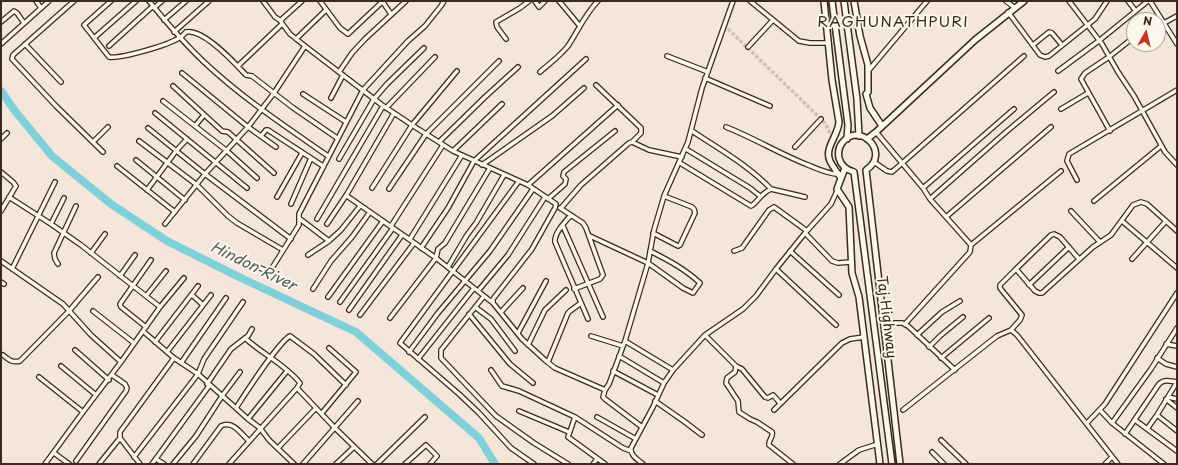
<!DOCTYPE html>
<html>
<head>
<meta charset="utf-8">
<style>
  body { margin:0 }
  #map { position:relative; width:1178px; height:465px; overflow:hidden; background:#f4e6da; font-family:"Playpen Sans",sans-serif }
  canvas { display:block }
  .frame { position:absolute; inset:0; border:2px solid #3b2a1e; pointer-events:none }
  .north { position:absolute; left:1126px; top:12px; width:40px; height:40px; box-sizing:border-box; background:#fbf7ec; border:1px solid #aea59a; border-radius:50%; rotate:8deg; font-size:11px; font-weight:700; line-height:16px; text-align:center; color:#3b2a1e }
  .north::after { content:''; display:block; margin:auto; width:14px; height:18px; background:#c8321e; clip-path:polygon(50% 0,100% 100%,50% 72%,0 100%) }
</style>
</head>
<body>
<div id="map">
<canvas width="1178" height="465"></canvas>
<div class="frame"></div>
<div class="north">N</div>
</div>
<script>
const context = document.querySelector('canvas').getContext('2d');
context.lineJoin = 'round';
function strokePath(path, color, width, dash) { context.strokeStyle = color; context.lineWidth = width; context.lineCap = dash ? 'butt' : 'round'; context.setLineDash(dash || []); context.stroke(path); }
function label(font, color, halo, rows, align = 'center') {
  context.font = font + ' "Playpen Sans",sans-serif'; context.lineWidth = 4; context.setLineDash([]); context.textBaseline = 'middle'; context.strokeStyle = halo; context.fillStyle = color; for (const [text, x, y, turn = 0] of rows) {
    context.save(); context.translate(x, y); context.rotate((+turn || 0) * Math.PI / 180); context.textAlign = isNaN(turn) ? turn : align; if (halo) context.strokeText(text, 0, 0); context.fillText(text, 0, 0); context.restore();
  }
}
strokePath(new Path2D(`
  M1,91L15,111L52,156L111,204L167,241L239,277L356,332L479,438L495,464`), '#7fd0d8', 8);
strokePath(new Path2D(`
  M724,25L821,119L826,125L833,139`), '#cfc0b4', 3.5, [3.5, 2]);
const street = new Path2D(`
  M36,1L41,8
  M74,1L13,55L12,59L56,106L103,152
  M111,1L84,25L109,57C121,59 168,45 179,38C182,37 184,34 186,32C203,28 235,63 246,75L252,76L292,107L337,138
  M149,1C166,22 184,43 204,62C241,97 286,127 328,156
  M263,1L275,17L281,21
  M302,1L282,19L281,22L290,34L305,46L382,105L415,127L453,151L528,185L556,204L555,208L532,249L493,299V303L522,339L546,361L555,368L603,389L605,390L603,397L605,399L642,427
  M320,1L340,28L348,34L382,2
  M382,1L391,14
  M535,1L539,7L545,1
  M559,1L579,25
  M750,1L799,41L810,43H829
  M1006,1L1015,8
  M1069,1L1102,44L1118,72L1134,96L1165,152L1177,165
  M1128,1L1135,10
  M1150,1L1177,44
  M154,8L162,1
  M1008,12L1040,55L1045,57L1049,56L1095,19L1107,1
  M164,20L186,1
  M1,22L14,11L17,13L24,23
  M1164,23L1177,16
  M174,32L209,1
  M94,38L136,1
  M296,39L326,10
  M506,39L497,27L496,22L520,8L529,1
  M1,44L49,1
  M25,44L61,82
  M1033,45L1049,32L1052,33L1062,45
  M109,46L153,6
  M748,47L773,20
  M667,56L708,72
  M238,66L282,24
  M869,70L927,1
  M1058,71L1100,40L1148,1
  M339,72L352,53L365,39L406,1
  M540,72C549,64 560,56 568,46C578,31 585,14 598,1
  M182,73L248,127L276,147
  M705,78L770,106
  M596,85L641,128V133L632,142
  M173,86L222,131L228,132L274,173
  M303,94L346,122
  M331,98L343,75
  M163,101L227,151L257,178
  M386,108L435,57
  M1061,109L1088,93
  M155,113L247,188
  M394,113L347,194V196L436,258L493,303
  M195,126L204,115
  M726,127C754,138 780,154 808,165C818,169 828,174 838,174
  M148,128L205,174L291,239
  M692,131C719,149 748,165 771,189
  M1110,131L1081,79L1085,73L1109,57L1134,37
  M876,132L923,188L930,199L971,245L970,252L905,324
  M261,136L266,130H268L323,166
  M1,139L7,133
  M139,141L197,185L228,216L237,223L283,250
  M93,142L108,127
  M439,142L485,97L518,67
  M795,147L821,119
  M686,149L750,188L760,196
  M453,151L502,104
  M339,159L374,99L387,84L424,48
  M136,160L185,200
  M874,162L887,171L892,172L1024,56
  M680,163L751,206C758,202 760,194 771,189L805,197
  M482,165L552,116L584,88
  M117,166L175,212
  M1,172L13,182L16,186L1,211
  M1077,180L1067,161L1069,154L1177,90
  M519,181L400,343L459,394L479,413L511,448L534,464
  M528,185L618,105
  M372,188L412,125L457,71
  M923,188L1014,109
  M389,189L426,134L499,61
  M147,190L176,151L187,139
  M9,197L51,224L81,245L160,307
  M277,197L302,153
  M548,199L565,184L566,179L563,176L564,172L615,131
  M930,199L1006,132L1054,92
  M1094,201L1161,146
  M291,204L311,158
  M560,208L583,223L586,228L603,275L600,279L574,289
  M561,208L581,185L629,143L632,142L649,150L682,157
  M1071,211L1100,242
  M571,215C565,222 554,233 555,242L588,319
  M946,217L1051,127
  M300,219L329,241
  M317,219L383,106
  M1122,221L1177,268
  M51,224L64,198
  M165,224L205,174L248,127L274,93L305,46
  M327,224L347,194
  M391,226L443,145
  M563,226L603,317
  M653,233L678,246L680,245L695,213L694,209L692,207L664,196
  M805,233L832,261L838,263L851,262
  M590,236L648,263L683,288L693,293L700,283C685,269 668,260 650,251
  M410,239L462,155
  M971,245L1061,171
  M421,248L448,208L474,161L586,59
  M734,251L742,248L769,210L774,207L807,231
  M790,251L839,295
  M91,253L105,234
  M227,255L265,270H269L272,268L299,225V214L363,90L408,41L425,26L441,6L444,1
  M308,255L329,241L341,230L360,206
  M1132,259L1166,221
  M1,261L63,304L91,335L121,362
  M58,264L55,259L54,253L76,206
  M448,267L467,235L476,223L504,175
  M12,269L55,182
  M776,269L836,325
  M1016,269L1051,235L1054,234L1060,237L1079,259
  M120,276L135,255
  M1,282L4,284
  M1029,285L1069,247
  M313,289L331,261L352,237L370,212
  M478,291L508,255L545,197
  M192,295L203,305
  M146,296L166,271
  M484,296L441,350V358L496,416L534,443L568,464
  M328,297L383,221
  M340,302L393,228
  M475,307L491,319L515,351
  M349,310L402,235
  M93,311L134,343
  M501,312L523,288
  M469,314L510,364L533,383
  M360,315L414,243
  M390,318L436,258L438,249L445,243L490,168
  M894,323H902L908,326L955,370
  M146,327L121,307L120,304L151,260
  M1011,330L1020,320L1022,315L1000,288V285L1016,269L1035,291L1039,293H1042L1093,247L1111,235L1133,205L1141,202L1147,204L1177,231
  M144,332L174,358L198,374L248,419L260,428L269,440L294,464
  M518,333L546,281
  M705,335L736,366L735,372L727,378L726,383L738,401L739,412L750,419L757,422L772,432C774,437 768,440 769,445L793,464
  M917,335L942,312L960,301
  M591,336L623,346
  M625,341L673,370
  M155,342L198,286
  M1166,344L1177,346
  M528,345L545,310L566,290
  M929,347L940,336L963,317
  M75,350L109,380
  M167,352L211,295
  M409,352L438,313L490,251L533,189
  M3,355C9,360 12,363 20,361L69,311L98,277
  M619,356L664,383
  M941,358L989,318
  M1157,358L1166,364L1177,367
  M418,359L474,288
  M548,362L568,313L570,311L581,303
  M181,363L226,298
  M61,366L96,395
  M736,366L742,369L765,397L768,398L773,395L780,403
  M491,370L502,386L519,391L575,417L623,448L631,451
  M613,371L658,395
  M39,377L83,412
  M207,384L231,349L248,336L252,329
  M297,388L335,428L372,464
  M605,390L609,384L625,341L648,263L654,230L664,196L688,142L702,88L733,1
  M1168,397L1177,399
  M1166,399L1177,408
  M655,401L685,422L702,435
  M236,408C245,394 279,342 290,336L314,354L346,385
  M774,410L842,343L850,339L864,337
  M903,410L997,336L1011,330L1017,335L1118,464
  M1100,410L1112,423L1164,464
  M519,411L569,432
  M322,413L356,372L329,348
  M1157,415L1177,431
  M575,417L568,437L605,464
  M597,417L636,439
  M248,419L287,371
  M1135,420L1177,451
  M1087,423L1105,404L1177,293
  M1112,423L1151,369L1177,328
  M1125,434L1159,384C1164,379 1170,381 1177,382L1157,415L1147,429
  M941,440L966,464
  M278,448L316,408
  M932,452L944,464
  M54,453L69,464
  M134,457L198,374L204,359L243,302
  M156,459L164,464
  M76,461L126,391L127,388L125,384L112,375
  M45,464L83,412L121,362L160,307L184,278
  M99,464L120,438
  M140,464L120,438V432L174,358
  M152,464L209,386
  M173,464L196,436L222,396L240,372
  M193,464L221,426C233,420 241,434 249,441
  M229,464L297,388L300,383C286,365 262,354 245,338
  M303,464L358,401
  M336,464L354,447
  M377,464L425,417
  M405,464L426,445L437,456L430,464
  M593,464L597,459
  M643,464C637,459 630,455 631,448L653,407L664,383L673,370L705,335L743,309L756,296L776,269L805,233L831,204L837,191
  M840,464L859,450L878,444
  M1105,464L1112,457`);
const secondary = new Path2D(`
  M824,1L832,80L839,122C838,136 824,148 830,161C833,167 837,172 841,178
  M832,1L848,125L847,139
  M844,1L857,99L859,136
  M854,1L860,36L868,65V92L866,94L870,108L882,126
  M867,139L876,132L975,40L1024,1
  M845,168L837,189L849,207L852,273L859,297L880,464
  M892,464L854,172C847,170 841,166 839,158C838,153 839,147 842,143C859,120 892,153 866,170L900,464`);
strokePath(street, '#3b2a1e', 6);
strokePath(secondary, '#3b2a1e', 8);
strokePath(street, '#fbf7ec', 3.5);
strokePath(secondary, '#fbf7ec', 5);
label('14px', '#3b2a1e', '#fbf7ec', [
  ["Taj Highway",886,317,83]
]);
context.letterSpacing = '1px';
label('15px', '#3b2a1e', '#fbf7ec', [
  ["RAGHUNATHPURI",893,23]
]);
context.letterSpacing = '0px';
label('italic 15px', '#4f5c56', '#fbf7ec', [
  ["Hindon River",253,267,26]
]);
</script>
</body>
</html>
